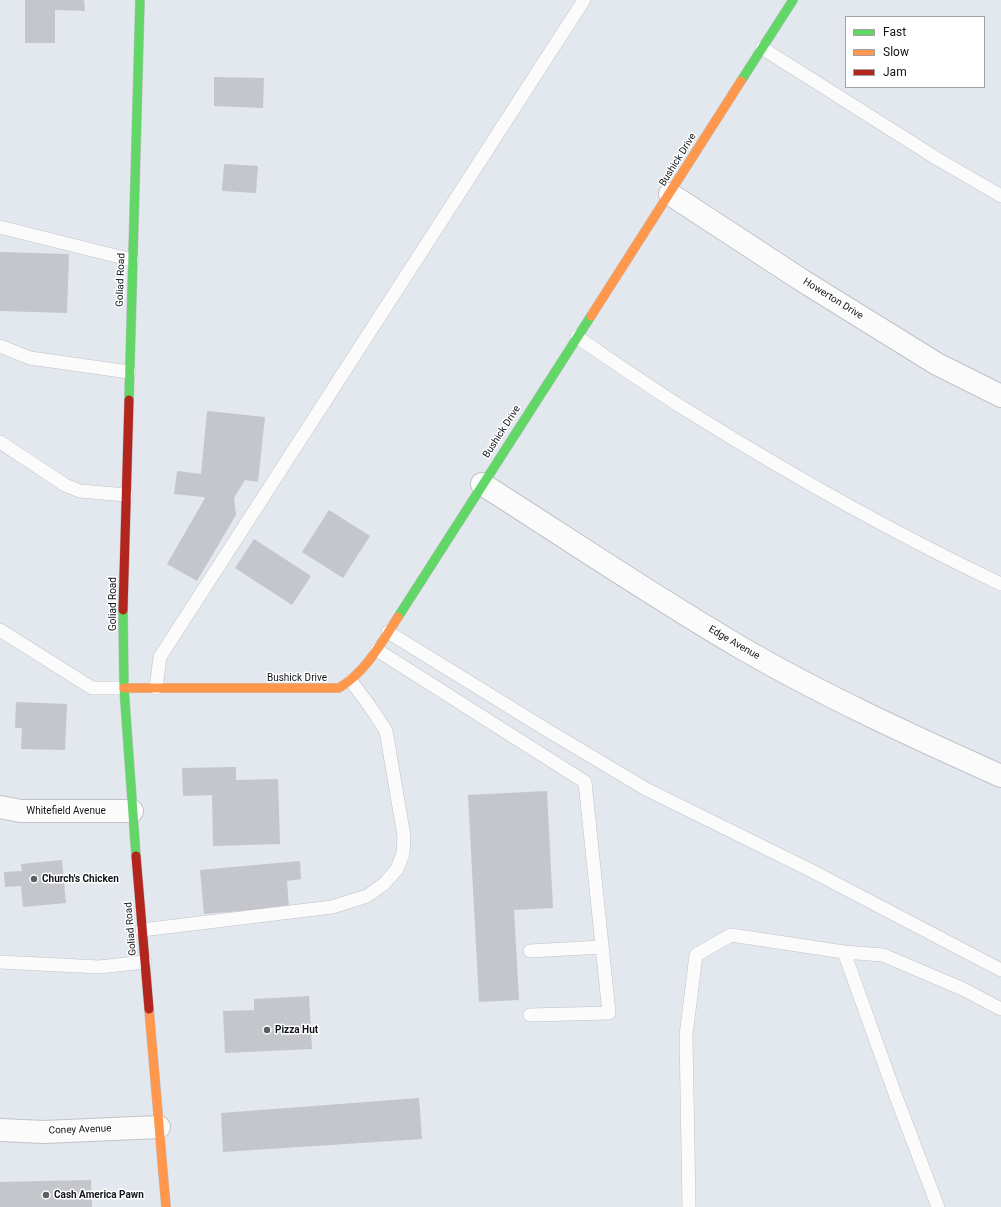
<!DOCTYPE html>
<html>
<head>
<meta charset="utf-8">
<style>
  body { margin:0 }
  #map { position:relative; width:1001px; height:1207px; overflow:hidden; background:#e3e7ee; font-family:Roboto,sans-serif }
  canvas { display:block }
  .legend { position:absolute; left:845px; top:16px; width:140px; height:72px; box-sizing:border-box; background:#fff; border:1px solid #9fa1a2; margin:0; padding:5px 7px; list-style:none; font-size:12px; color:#101317 }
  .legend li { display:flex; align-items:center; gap:8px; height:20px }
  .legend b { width:20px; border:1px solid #9fa1a2 }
</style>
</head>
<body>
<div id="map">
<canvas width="1001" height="1207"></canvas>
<ul class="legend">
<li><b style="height:5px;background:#63d668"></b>Fast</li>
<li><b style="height:5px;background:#ff974d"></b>Slow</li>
<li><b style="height:5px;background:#b3261e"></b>Jam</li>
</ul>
</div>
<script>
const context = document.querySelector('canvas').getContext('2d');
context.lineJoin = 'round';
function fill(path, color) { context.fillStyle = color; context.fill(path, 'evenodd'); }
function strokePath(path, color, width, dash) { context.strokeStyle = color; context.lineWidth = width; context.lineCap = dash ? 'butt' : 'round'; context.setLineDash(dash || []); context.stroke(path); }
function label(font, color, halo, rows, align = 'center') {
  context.font = font + ' Roboto,sans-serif'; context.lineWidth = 3; context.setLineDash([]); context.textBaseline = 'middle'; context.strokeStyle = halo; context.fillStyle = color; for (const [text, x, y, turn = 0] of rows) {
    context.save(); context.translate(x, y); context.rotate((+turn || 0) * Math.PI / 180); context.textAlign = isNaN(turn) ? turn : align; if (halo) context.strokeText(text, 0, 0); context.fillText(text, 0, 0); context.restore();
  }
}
fill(new Path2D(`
  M25,0H84L85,11L55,10V43H25Z
  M214,77L264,78L263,108L214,106Z
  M224,164L258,166L256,193L222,191Z
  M0,252L69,254L67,313L0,311Z
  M207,411L265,417L258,482L245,480L234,498L236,515L197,581L167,564L205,498L203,497L174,494L177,471L201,474Z
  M329,510L370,536L343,578L302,552Z
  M254,539L311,576L292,605L235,568Z
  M16,702L67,704L65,750L21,749L22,728H15Z
  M236,767V780L278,779L280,844L213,846L212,795L183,796L182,768Z
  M547,791L553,908L514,910L519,1000L479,1002L468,795Z
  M62,860L66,903L23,907L21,886L5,887L4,872L22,871L21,864Z
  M300,861L301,879L287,881L289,907L204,914L200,870Z
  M309,996L312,1049L225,1053L223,1011L254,1010V999Z
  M419,1098L422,1139L223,1152L221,1113Z
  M91,1180L92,1207H0V1182Z`), '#c4c6cb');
const lane = new Path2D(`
  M762,48L936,158L1001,196
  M0,227L132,260
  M577,337C614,362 650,387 688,411C789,474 893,533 1001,584
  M0,346L30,358L129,372
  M0,442L65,485L80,491L126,495
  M0,630L92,688H124
  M388,632L547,730L646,789L812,871L1001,970
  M377,650L585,782L609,1013L530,1015
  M156,688L160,657L584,0
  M142,930L332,907L367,896L384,884L397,869L403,854L404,836L386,731L371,708L351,681
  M530,951L602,947
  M0,962L99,967L145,962
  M689,1207L686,1035L696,955L731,935L844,952
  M938,1207L895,1094L844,952L883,955L963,989L1001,1009`);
const street = new Path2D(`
  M670,194L803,281L937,364L1001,396
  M482,484C567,538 651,595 738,646C822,695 912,736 1001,776
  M0,807L21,811H132
  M0,1130L44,1132L159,1127`);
const fast = new Path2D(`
  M741,81L793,0
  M129,400L140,0
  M123,610L124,688L136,856
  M398,617L591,316`);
const slow = new Path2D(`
  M591,316L741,81
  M124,688H339C366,672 382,642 398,617
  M149,1009L166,1207`);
const jam = new Path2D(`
  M123,610L129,400
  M136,856L149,1009`);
strokePath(lane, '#c0c3c8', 14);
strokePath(street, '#c0c3c8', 24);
strokePath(fast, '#c0c3c8', 10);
strokePath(slow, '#c0c3c8', 10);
strokePath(jam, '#c0c3c8', 10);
strokePath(lane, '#fbfbfc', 13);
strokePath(street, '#fbfbfc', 22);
strokePath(fast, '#63d668', 9);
strokePath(slow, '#ff974d', 9);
strokePath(jam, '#b3261e', 9);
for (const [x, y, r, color] of [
  [34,879,4,"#5a5d62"],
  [267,1030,4,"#5a5d62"],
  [46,1195,4,"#5a5d62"]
]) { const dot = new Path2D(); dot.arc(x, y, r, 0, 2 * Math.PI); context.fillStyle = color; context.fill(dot); strokePath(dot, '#fff', 1.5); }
label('10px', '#101317', '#fff', [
  ["Bushick Drive",678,160,-58],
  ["Goliad Road",121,280,-88],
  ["Howerton Drive",833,299,32],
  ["Bushick Drive",502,432,-57],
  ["Goliad Road",113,604,-90],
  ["Edge Avenue",734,643,30],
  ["Bushick Drive",297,678],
  ["Whitefield Avenue",66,811],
  ["Goliad Road",131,929,-95],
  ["Coney Avenue",80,1130,-2]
]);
label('bold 10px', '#101317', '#fff', [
  ["Church's Chicken",42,879],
  ["Pizza Hut",275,1030],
  ["Cash America Pawn",54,1195]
], 'left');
</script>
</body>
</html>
